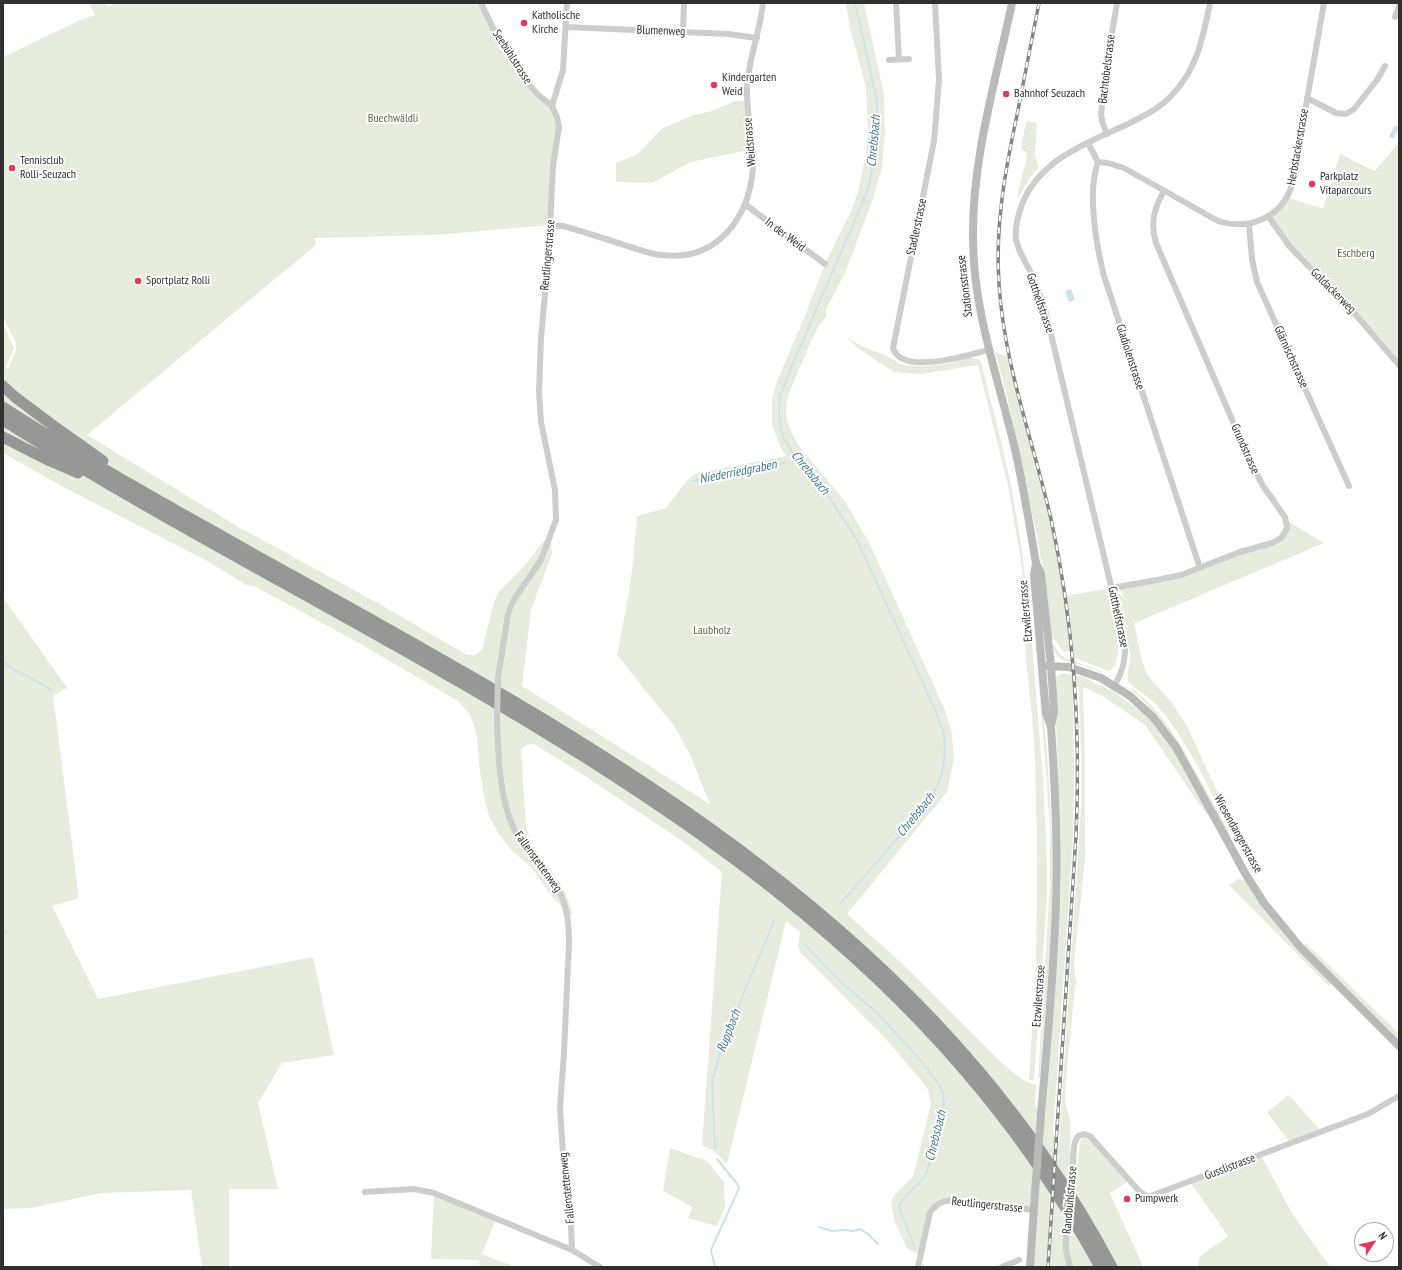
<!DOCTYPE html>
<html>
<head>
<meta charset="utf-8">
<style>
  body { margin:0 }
  #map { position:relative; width:1402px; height:1270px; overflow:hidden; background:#fff; font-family:"PT Sans Narrow",sans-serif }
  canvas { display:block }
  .frame { position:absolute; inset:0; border:4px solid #303030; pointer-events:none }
  .north { position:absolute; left:1354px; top:1222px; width:40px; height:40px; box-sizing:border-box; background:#fff; border:1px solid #acacac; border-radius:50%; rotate:55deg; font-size:11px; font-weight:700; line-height:16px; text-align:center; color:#303030 }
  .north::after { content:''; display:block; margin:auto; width:14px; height:18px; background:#e1385d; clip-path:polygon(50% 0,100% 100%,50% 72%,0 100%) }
</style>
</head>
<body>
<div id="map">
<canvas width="1402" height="1270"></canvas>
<div class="frame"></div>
<div class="north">N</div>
</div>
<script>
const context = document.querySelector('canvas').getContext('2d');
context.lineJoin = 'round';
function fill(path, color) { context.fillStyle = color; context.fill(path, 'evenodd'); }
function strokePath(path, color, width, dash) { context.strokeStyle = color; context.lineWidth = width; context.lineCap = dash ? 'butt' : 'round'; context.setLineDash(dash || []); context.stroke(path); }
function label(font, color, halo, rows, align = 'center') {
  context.font = font + ' "PT Sans Narrow",sans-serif'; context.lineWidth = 4; context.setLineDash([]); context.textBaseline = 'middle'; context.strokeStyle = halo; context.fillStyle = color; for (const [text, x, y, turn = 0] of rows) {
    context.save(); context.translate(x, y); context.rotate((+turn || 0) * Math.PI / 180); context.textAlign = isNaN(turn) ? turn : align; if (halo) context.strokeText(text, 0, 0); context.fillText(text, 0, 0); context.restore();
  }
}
fill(new Path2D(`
  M88,3H105L109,7L114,3H481L515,66L552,106L557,117L550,225L435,235L315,238L316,245L87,435L237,526L383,606L467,655H475L482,650L491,613L497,594L527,563L542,543L550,536L552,554L531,610L522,686L710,804L690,755L674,726L617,655L628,598L633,563L637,516L666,508L689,478L697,473L786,456L780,446L772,424V398L777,381L805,316L825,264L851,211L858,192L866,154L868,129L866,87L850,28L846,3H864L884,95L885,134L882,167L873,199L845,273L826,310V317L819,326L813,337L791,388L787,401L786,412L788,424L794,438L801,449L844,500L869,542L945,710L952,735L954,758L947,792L847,914L907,968L1000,1061C1011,1071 1022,1081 1036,1085L1035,1105L1045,1121L1059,938L1061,889L1055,680L1057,676L1064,673L1083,677L1116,693L1148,717L1175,752L1212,820L1204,811L1145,725L1101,695L1083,687L1085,749V858L1074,964L1075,978L1077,981L1075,987L1065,1090V1102L1071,1124L1070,1152L1073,1164L1077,1167L1080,1141L1084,1138L1090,1139L1127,1182L1110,1193L1143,1267H1030L1033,1210L951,1200L930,1212L921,1256L907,1248L895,1222L891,1204L893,1197L913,1176L916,1165L931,1103L928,1090L922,1081L885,1038L800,952L798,946L800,932L786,921L727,1164L715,1152L702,1145L722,872L685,843L585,776L534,744L526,745L521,750L526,826L531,844L562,886L570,904L572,913L569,918L561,905L553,898L531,867L511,850L499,834L490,818L485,802L480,771L477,736L470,714L458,701L357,642L254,586L246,585L211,563L67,489L3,453V324L14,348L6,367L8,370C10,363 15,355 16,349C18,342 6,324 3,317V57L78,21L95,15ZM1073,687H1079L1081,759V807L1059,1142L1053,1133L1073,837L1074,784Z
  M735,101H747L753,149L691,162L652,183L616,182V163L638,154L661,129L693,115L712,111Z
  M1026,121L1037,123L1035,156L1039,167L1031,176L1018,199C1018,182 1026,169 1027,152L1021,150Z
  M1399,142V365L1302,260L1268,216L1287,197L1323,209L1340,154L1375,171Z
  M846,337C860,346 872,350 887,356C892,358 896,362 901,364C912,368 932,366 944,364C952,364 964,358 971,358C982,358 983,365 984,374L1002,444L1011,485L1022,549L1032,644L1043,778L1047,864V897L1034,1080H1029L1036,968L1037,850L1035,757L1032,715L1026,659L1023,586L1021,560L1008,486L978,365L921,374L894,372L859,349Z
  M995,352L1009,357L1050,516L1065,596L1106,589C1110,606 1129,661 1109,671L1075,658L1068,650L1064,653L1056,641L1051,638L1046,587L1036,531L1007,396Z
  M1286,520L1324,543L1135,623L1119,587L1162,579L1281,538Z
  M1119,593C1138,612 1136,649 1146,672L1150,678L1173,704L1187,726L1223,804L1229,823L1228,825C1207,785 1188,742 1159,708C1150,697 1138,691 1128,682V675L1127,674L1130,662V654L1118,597Z
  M3,597L67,688L53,696L79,898L52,906L98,999L313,957L334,1055L282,1063L258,1103L278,1189H229V1267H202L191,1190L102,1193L31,1208L3,1209Z
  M1052,645L1055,646L1059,653L1065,658L1088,666L1103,672L1102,673L1081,665L1062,660L1055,653Z
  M1038,647C1043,714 1051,781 1052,849C1054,926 1046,1002 1040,1078H1038L1050,885V831L1047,786L1036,648Z
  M1131,688C1160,708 1177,738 1194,769C1207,791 1219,814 1231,836L1226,833C1199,783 1176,725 1130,689Z
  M1238,879L1245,880L1332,983L1329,986L1229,885Z
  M1306,943L1399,1034V1046L1301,948Z
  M1289,1095L1320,1130L1289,1142L1267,1112Z
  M670,1148L707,1161L724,1182L725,1207L717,1226L688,1218L692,1207L663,1191Z
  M1261,1155L1292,1213L1330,1267H1198L1200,1256L1228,1236L1190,1182Z
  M434,1193L496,1219L482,1254L515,1267H480L479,1260L431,1259Z`), '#e8ecde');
fill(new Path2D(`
  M1395,125L1399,128L1393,139L1389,137Z
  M1071,289L1075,300L1069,302L1065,291Z`), '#cbe3eb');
strokePath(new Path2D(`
  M692,481L784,463
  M3,662C17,674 36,678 51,690
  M841,903L930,801C941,780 947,762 944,738C944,730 939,722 937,714L858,542L830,498L793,454L783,437L779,416L780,396L792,366L867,192L875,158L877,130V101L855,3
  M3,929L7,932
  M805,945L841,982L876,1012L917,1056L938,1083L943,1093L944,1104L926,1175C918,1186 903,1195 899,1207L915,1248
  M715,1148L712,1081L723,1043L774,921
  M819,1227L832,1231L844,1230L853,1231L860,1229L868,1234L878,1244
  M923,1265V1267
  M715,1267L711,1250L739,1188L738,1185L717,1159`), '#cbe3eb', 2);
strokePath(new Path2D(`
  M481,3C495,34 511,64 533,89C538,96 545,100 552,106
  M896,3L899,59
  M935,3L939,80L934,141L893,348C901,376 969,355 988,350
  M1395,17L1399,6
  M566,27L728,34L757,38
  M683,31L684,3
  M889,60L909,59
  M1307,98L1336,113L1346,114L1354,109L1377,80L1385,66
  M1107,134L1103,124L1101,115L1107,62L1117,3
  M1088,143L1098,162C1087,192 1096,244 1104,276L1200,568
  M1098,162L1108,163L1124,168L1218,221C1250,231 1282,217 1292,185L1324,3
  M746,205L825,264
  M1268,216L1290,247L1355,314L1399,365
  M1249,224L1252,259L1257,282L1349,486
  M550,225L563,226C585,232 606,239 627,246C638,249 650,254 662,255C717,262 749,218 753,168C755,141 746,116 747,89C748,60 760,32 763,3
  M1112,588L1162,579L1181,575L1240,552L1272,543L1281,538L1287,528L1285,517L1263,486L1249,459L1156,243C1150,224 1154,208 1164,191
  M498,678L508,614L513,601L541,560L556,520L555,490L541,422L539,392L541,338L549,248L553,166L559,127L557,117L552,106L563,70L567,3
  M1115,685C1123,671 1127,656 1124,640L1045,309C1041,298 1037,286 1032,275C1027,264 1018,252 1016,239C1015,228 1018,215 1022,204C1040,159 1087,143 1128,124C1143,116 1159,109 1171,96C1197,70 1203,38 1210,3
  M497,718C498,753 499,799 515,831C521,844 531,855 540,865C563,891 569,908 569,942L564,1053L560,1108L563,1153L571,1226L572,1250
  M1073,1164C1074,1153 1071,1128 1090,1136L1139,1191L1148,1197L1368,1114L1399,1096
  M365,1192L414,1189L434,1193L572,1250L600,1267
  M1066,1242V1250L1070,1267
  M918,1267L930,1212C936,1205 941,1201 951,1200L1033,1210
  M1002,1267L1019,1260`), '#cdcdcd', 6);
strokePath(new Path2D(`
  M1012,3C996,80 972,158 973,238C973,309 997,374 1013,441C1023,482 1029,523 1036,563L1041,574L1051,666L1054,711L1051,727
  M1036,563L1034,575L1046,713L1051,727C1055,785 1058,844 1056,903C1054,974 1047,1044 1041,1115
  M1047,666L1069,667L1101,678L1130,696L1153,717L1176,747L1245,873L1264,903L1301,948L1399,1046
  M1030,1267L1035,1192`), '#bababa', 8);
strokePath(new Path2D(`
  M3,386L15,397L51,424L103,461
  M3,407C83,459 167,505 250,552C584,738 925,915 1112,1267
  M3,420C397,669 866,833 1100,1267
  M3,437L48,460L78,473`), '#979797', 11);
const rail = new Path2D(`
  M1039,3C1032,40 1024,78 1017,115C1005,171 995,226 999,284C1004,364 1033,441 1051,519C1074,624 1081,729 1076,836L1048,1267`);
strokePath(rail, '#858585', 3.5);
strokePath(rail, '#fff', 2, [6]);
strokePath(new Path2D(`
  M497,718L498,678
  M1066,1242L1073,1164`), '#cdcdcd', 6);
strokePath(new Path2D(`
  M1035,1192L1041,1115`), '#bababa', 8);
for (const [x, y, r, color] of [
  [524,23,4,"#e1385d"],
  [714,85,4,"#e1385d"],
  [1006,94,4,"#e1385d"],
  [12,168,4,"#e1385d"],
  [1312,184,4,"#e1385d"],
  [138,281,4,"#e1385d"],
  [1127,1199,4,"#e1385d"]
]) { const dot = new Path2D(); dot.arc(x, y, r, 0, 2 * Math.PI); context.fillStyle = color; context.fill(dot); strokePath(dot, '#fff', 1.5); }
label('12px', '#303030', '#fff', [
  ["Katholische",532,16],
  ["Kirche",532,30],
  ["Kindergarten",722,78],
  ["Weid",722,92],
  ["Bahnhof Seuzach",1014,94],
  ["Tennisclub",20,161],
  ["Rolli-Seuzach",20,175],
  ["Parkplatz",1320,177],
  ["Vitaparcours",1320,191],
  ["Sportplatz Rolli",146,281],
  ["Pumpwerk",1135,1199]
], 'left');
label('12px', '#303030', '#fff', [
  ["Blumenweg",661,31,2],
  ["Seebühlstrasse",512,57,57],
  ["Bachtobelstrasse",1107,69,-83],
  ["Weidstrasse",750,142,-95],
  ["Herbstackerstrasse",1298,147,-80],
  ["Stadlerstrasse",917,227,-78],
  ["In der Weid",785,235,37],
  ["Reutlingerstrasse",548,255,-85],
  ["Stationsstrasse",965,286,-97],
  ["Goldackerweg",1333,291,45],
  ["Gotthelfstrasse",1040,303,71],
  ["Gladiolenstrasse",1130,357,72],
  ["Glärnischstrasse",1291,357,66],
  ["Grundstrasse",1245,449,66],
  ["Etzwilerstrasse",1026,611,-95],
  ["Gotthelfstrasse",1118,617,78],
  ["Wiesendangerstrasse",1238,834,61],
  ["Fallenstettenweg",538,862,54],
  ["Etzwilerstrasse",1039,996,-86],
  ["Gusslistrasse",1230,1167,-21],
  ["Fallenstettenweg",567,1188,-96],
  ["Randbühlstrasse",1070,1200,-85],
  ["Reutlingerstrasse",987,1205,6]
]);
label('12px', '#596b3e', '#fff', [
  ["Buechwäldli",393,119],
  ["Eschberg",1356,254],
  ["Laubholz",712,631]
]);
label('italic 13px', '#3f7c90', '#fff', [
  ["Chrebsbach",874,141,-85],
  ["Niederriedgraben",738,472,-11],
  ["Chrebsbach",810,473,51],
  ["Chrebsbach",916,815,-51],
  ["Ruppbach",729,1031,-69],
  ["Chrebsbach",936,1136,-76]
]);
</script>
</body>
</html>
